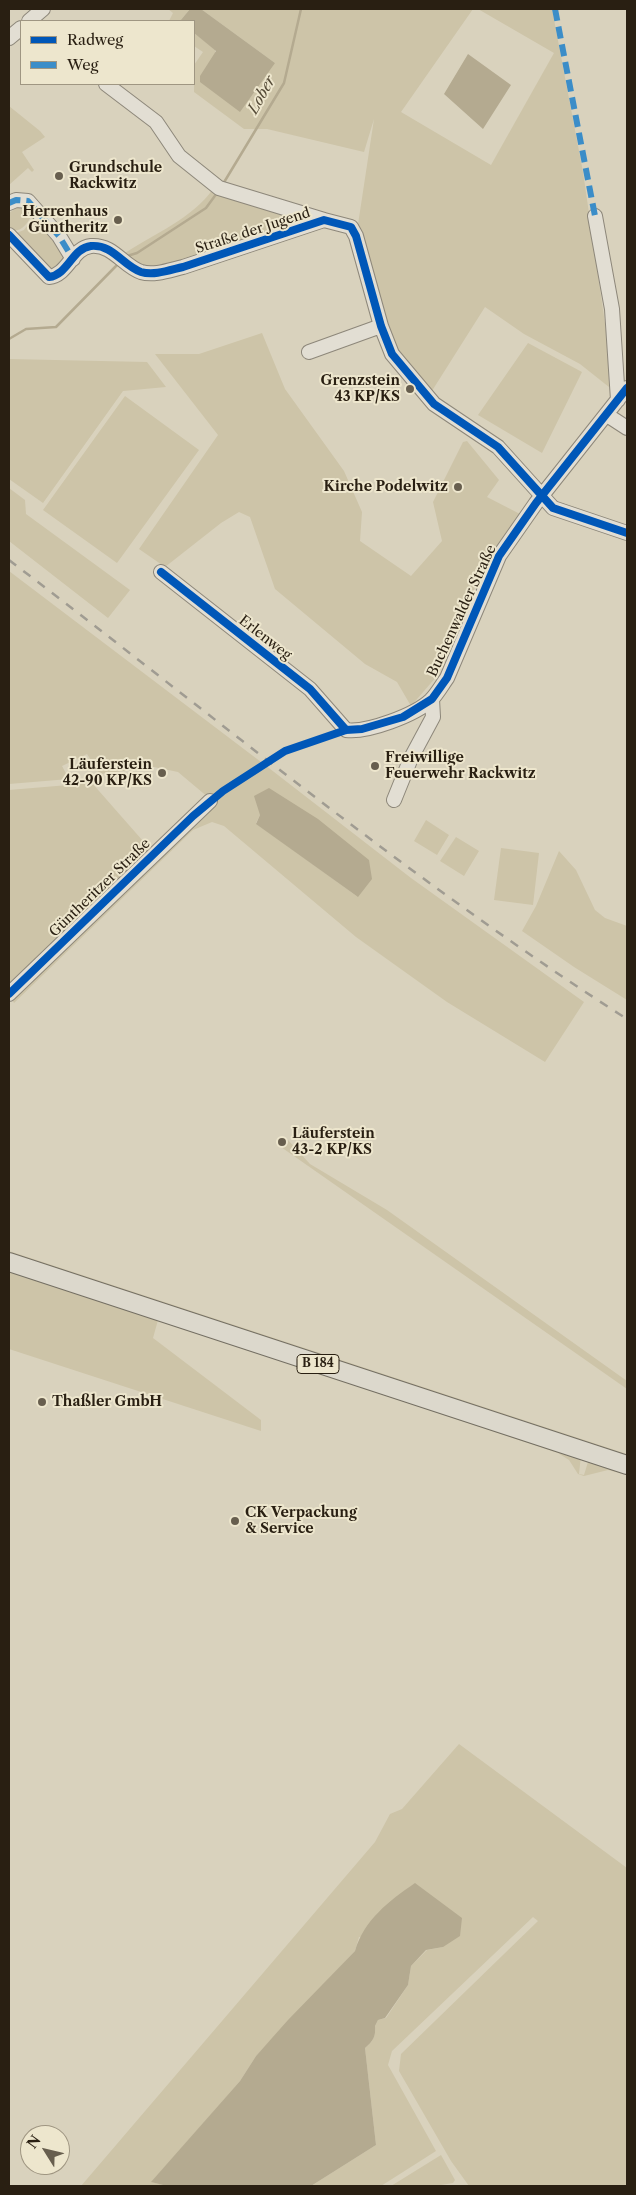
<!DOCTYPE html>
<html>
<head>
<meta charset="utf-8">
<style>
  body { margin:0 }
  #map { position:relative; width:636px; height:2195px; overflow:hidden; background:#d9d2bd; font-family:"Libre Caslon Text",serif }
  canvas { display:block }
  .frame { position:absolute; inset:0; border:10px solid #291f12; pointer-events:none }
  .legend { position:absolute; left:20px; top:20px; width:175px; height:65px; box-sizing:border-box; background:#ede6cd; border:1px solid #9f9682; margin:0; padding:6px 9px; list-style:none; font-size:15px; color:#291f12 }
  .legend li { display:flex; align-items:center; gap:10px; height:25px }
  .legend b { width:25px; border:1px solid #9f9682 }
  .north { position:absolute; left:20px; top:2125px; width:50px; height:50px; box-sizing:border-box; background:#ede6cd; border:1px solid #9f9682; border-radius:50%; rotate:306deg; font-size:14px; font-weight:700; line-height:20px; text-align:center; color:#291f12 }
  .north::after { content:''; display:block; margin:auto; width:18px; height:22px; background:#675e4e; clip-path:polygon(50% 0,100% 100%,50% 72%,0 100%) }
</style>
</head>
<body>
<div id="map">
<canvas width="636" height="2195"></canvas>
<div class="frame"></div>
<ul class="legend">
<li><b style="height:6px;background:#0057b8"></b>Radweg</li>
<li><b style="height:6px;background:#3b8dc8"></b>Weg</li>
</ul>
<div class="north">N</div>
</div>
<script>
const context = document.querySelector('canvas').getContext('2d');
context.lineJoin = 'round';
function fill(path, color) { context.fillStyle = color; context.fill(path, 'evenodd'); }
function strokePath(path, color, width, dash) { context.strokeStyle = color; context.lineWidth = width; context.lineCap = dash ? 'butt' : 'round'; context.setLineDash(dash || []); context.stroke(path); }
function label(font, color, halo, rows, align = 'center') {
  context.font = font + ' "Libre Caslon Text",serif'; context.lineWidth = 4; context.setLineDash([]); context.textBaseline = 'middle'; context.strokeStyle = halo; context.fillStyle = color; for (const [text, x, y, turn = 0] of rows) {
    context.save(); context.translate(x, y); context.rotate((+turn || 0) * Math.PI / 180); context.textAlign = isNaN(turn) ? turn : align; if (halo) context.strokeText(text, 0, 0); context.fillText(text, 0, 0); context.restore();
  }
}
fill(new Path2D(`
  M168,9H190L180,21H169L173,13Z
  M201,9H473L401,112L491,165L554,53L478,9H552L583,172L608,344L609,387L580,364L524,334L485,307L430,394L394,350L357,231L374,119L364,152L267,129H244L194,92V65L203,52L194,46V33L215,49V54L275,63Z
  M9,106L40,131L45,137L22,152L34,170L32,172L28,168L9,185Z
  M213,189L297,217L298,221L162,267C145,267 137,265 125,253C154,234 193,218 213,189Z
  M21,205L33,213C27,224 22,233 9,230V213Z
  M35,215L40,221L37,224L44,231L47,229L66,256L54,273L14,234L24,230Z
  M262,333L285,389L344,471L362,512L360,541L411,576L442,541L433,502L463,442L467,441L499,480L487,497L520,514L485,564L437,676L411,706L397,682L365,664L275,589L250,517L239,512L221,523L165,567L139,549L218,435L155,354H199Z
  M528,343L582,372L542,453L478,415Z
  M9,359L147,362L166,387L123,391L43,503L9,479Z
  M125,396L199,450L117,563L43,510Z
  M9,488L25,500L26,514L130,590L108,618L9,541Z
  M9,571L261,762L209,798L178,772L154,767L100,774L87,754L62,766L69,779L9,784Z
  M265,765L411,878L584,1002L545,1062L447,1002L356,937L224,826L212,822L193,830L14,1003L11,997L211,804ZM260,815L358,897L256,823Z
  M92,783L150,849L9,984V790Z
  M426,820L449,835L437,855L414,841Z
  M456,837L479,851L464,876L440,861Z
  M501,848L539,853L533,905L494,900Z
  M559,851L576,870L595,910L605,918L627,926V1000L574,967L522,931L536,906Z
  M288,1140L310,1164L387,1210L627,1381V1389L281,1147Z
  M9,1251L627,1454V1460L9,1257Z
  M9,1268L581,1455L579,1474L584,1475L588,1462L592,1459L627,1470V1475L608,1470L584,1476L578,1474L569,1460L558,1453L158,1320L153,1338L261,1420V1431L9,1349Z
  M459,1744L627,1868V2186H469L451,2161L399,2071L401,2054L538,1921L533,1917L392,2051L388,2065L436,2151L381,2186H311L376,2145L365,2048C373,2041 376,2037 375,2026L378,2020L386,2018L408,1985L411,1966L427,1950L443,1947L359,1937L355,1951L256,2056L240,2081L152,2182L167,2186H81L375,1842L390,1814L402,1809Z
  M441,2155L455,2180L453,2183L435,2186H391Z`), '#cdc4a8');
fill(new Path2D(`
  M190,9H201L275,63L240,112L200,82V76L216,51L194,33V21H180Z
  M468,54L511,85L483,129L444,94Z
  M269,788L318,819L369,860L372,879L358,897L256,824L260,815L254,796Z
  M415,1883L462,1918L460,1936L443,1947L426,1950L411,1966L408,1985L385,2018L378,2020L375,2026C376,2037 373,2041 365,2048L376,2145L311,2186H167L151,2182L240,2081L256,2056L288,2020L355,1951C364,1920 389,1901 415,1883Z`), '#b4aa90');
strokePath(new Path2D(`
  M223,184L284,83L301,9
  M127,256L137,253L206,208L217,193
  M9,339L26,329L56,327L118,264`), '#b4aa90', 2.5);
const minor = new Path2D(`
  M29,21L43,9
  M9,38L21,28
  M106,84L156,122L179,156L219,188L324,220
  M9,203L16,200L28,201L59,236L73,259
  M595,216L612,309L618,400
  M9,235L49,277C68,275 72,248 91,246C113,244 123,266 141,272C154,276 170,270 183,267L324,220L351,227L356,236L381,326L392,354L434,404L498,447L553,508L627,533
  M309,352L381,326
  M607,415L627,428
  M161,572L310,689L346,730C367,733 415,715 431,700C437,694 442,685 447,678L499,556L536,503L627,388
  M394,800L411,758L433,717L432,699
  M9,994L210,801`);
const major = new Path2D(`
  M9,1262L627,1465`);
strokePath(minor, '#8d877a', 16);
strokePath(major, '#746f63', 20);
strokePath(minor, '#e2ded3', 14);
strokePath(major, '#dcd8cc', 18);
strokePath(new Path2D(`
  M9,560C213,715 411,881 627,1019`), '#a09c92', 2.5, [9, 9]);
strokePath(new Path2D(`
  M555,9L595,216
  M9,203L16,200L28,201L59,236L73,259`), '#3b8dc8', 6, [12, 6]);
strokePath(new Path2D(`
  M9,235L49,277C68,275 72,248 91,246C113,244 123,266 141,272C154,276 170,270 183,267L324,220L351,227L356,236L381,326L392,354L434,404L498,447L553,508L627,533
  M161,572L310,689L346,730
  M9,994L193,816L223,791L285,751L346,730L362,729L403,717L432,699L447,678L499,556L536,503L627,388`), '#0057b8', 8);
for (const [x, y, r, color] of [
  [59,176,5,"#675e4e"],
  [118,220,5,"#675e4e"],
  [410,389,5,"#675e4e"],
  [458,487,5,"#675e4e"],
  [375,766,5,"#675e4e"],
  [162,773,5,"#675e4e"],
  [282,1142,5,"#675e4e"],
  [42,1402,5,"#675e4e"],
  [235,1521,5,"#675e4e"]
]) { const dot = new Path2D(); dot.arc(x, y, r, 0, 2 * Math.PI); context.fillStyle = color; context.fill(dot); strokePath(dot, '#ede6cd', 2); }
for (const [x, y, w] of [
  [318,1364,42]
]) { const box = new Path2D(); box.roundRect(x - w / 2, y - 9.5, w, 19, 4); context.fillStyle = '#ede6cd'; context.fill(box); strokePath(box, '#291f12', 1); }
label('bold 12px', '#291f12', null, [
  ["B 184",318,1364]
]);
label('bold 14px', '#291f12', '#ede6cd', [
  ["Grundschule",69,168],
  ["Rackwitz",69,184],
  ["Herrenhaus",108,212,"right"],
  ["Güntheritz",108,228,"right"],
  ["Grenzstein",400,381,"right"],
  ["43 KP/KS",400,397,"right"],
  ["Kirche Podelwitz",448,487,"right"],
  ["Freiwillige",385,758],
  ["Feuerwehr Rackwitz",385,774],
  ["Läuferstein",152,765,"right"],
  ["42-90 KP/KS",152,781,"right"],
  ["Läuferstein",292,1134],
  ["43-2 KP/KS",292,1150],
  ["Thaßler GmbH",52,1402],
  ["CK Verpackung",245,1513],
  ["& Service",245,1529]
], 'left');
label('14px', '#291f12', '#ede6cd', [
  ["Straße der Jugend",253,231,-18],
  ["Buchenwalder Straße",462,611,-65],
  ["Erlenweg",265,638,38],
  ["Güntheritzer Straße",100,888,-44]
]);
label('italic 15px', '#544a37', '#ede6cd', [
  ["Lober",262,95,-61]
]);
</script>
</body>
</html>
